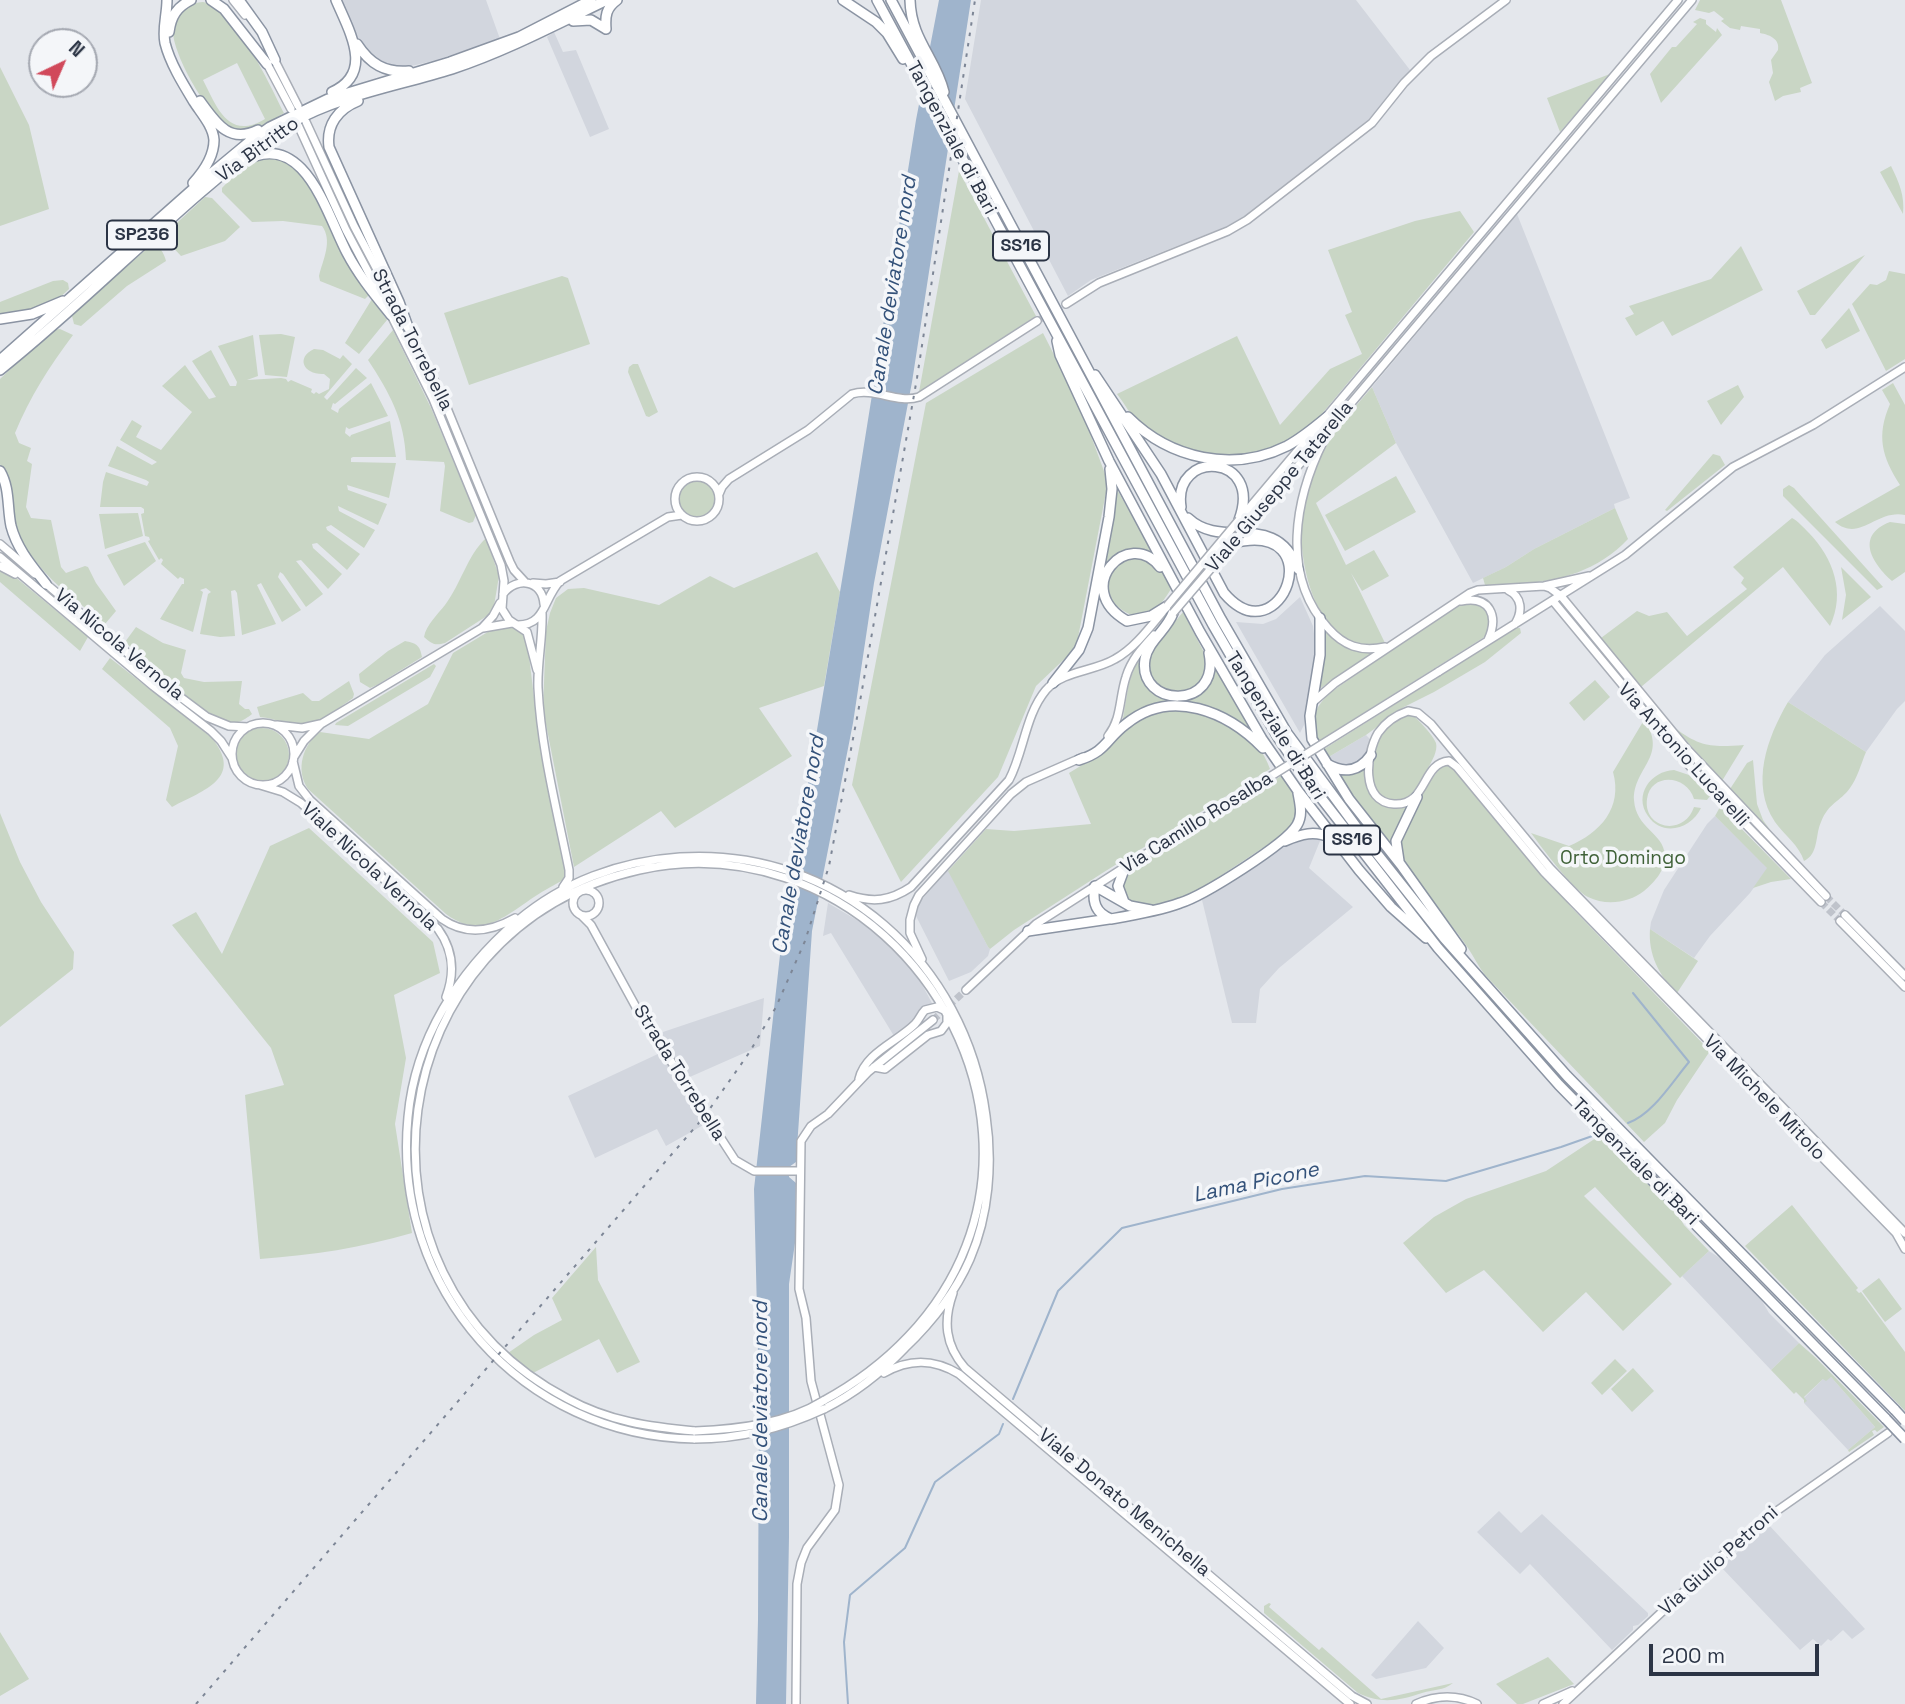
<!DOCTYPE html>
<html>
<head>
<meta charset="utf-8">
<style>
  body { margin:0 }
  #map { position:relative; width:1905px; height:1704px; overflow:hidden; background:#e4e7ec; font-family:"Space Grotesk",sans-serif }
  canvas { display:block }
  .north { position:absolute; left:28px; top:28px; width:70px; height:70px; box-sizing:border-box; background:#f4f6f9; border:2px solid #a4a8b1; border-radius:50%; rotate:44deg; font-size:19px; font-weight:700; line-height:28px; text-align:center; color:#2b3445 }
  .north::after { content:''; display:block; margin:auto; width:24px; height:32px; background:#d1495b; clip-path:polygon(50% 0,100% 100%,50% 72%,0 100%) }
  .scale { position:absolute; left:1649px; top:1644px; width:170px; height:32px; box-sizing:border-box; border:4px solid #2b3445; border-top:0; padding-left:9px; font-size:21px; line-height:24px; white-space:nowrap; color:#2b3445; -webkit-text-stroke:5px #f4f6f9; paint-order:stroke }
</style>
</head>
<body>
<div id="map">
<canvas width="1905" height="1704"></canvas>
<div class="north">N</div>
<div class="scale">200 m</div>
</div>
<script>
const context = document.querySelector('canvas').getContext('2d');
context.lineJoin = 'round';
function fill(path, color) { context.fillStyle = color; context.fill(path, 'evenodd'); }
function strokePath(path, color, width, dash) { context.strokeStyle = color; context.lineWidth = width; context.lineCap = dash ? 'butt' : 'round'; context.setLineDash(dash || []); context.stroke(path); }
function label(font, color, halo, rows, align = 'center') {
  context.font = font + ' "Space Grotesk",sans-serif'; context.lineWidth = 7; context.setLineDash([]); context.textBaseline = 'middle'; context.strokeStyle = halo; context.fillStyle = color; for (const [text, x, y, turn = 0] of rows) {
    context.save(); context.translate(x, y); context.rotate((+turn || 0) * Math.PI / 180); context.textAlign = isNaN(turn) ? turn : align; if (halo) context.strokeText(text, 0, 0); context.fillText(text, 0, 0); context.restore();
  }
}
fill(new Path2D(`
  M342,0H486L500,39L433,61L407,67L389,66L377,60L365,49L356,34Z
  M981,0H1356L1410,70L1379,111L1240,221L1091,280L1068,296L965,99Z
  M554,32L563,52L576,50L609,129L590,137L547,37Z
  M1517,214L1630,498L1614,504L1615,508L1534,549L1506,567L1473,583L1396,443L1372,387Z
  M1300,597L1313,626L1316,649L1304,725L1300,733L1236,622L1263,624L1276,619Z
  M1880,606L1905,631V701L1897,709L1866,752L1788,702L1825,655Z
  M1366,735L1371,740L1366,755L1361,761L1352,765L1342,766L1327,758Z
  M1715,816L1768,868L1750,893L1710,936L1694,958L1650,929L1651,922L1664,890L1707,824Z
  M1313,836L1320,841L1309,868L1353,907L1279,968L1260,989L1256,1023H1232L1202,900L1280,847L1296,839Z
  M948,869L988,947L990,949L988,956L971,972L949,981L916,916L919,903Z
  M828,903L867,926L884,940L918,977L933,1005L924,1006L918,1016L894,1036L831,933L823,936Z
  M764,998L760,1046L683,1080L657,1034Z
  M660,1053L707,1123L666,1146L657,1129L595,1158L568,1096Z
  M1709,1251L1723,1260L1762,1301L1769,1313L1799,1343L1771,1370L1682,1276Z
  M1831,1377L1875,1427L1848,1450L1804,1403L1806,1401L1804,1398L1823,1379Z
  M1499,1511L1521,1533L1542,1514L1648,1613V1616L1638,1625L1633,1626V1630L1612,1650L1530,1564L1520,1574L1477,1532Z
  M1768,1524L1865,1629L1852,1639L1843,1630L1831,1641L1828,1639L1821,1646L1813,1639L1800,1650L1721,1567Z
  M1418,1621L1444,1648L1426,1668L1376,1679L1371,1675Z`), '#d2d6de');
fill(new Path2D(`
  M1700,0H1781L1812,83L1800,88L1801,92L1783,96L1775,101L1769,82L1773,73L1771,60L1778,50C1780,39 1770,35 1760,33V29L1741,26L1740,30L1730,28L1721,21L1724,19L1714,11L1709,13L1695,10Z
  M203,2C235,8 270,85 284,113C272,120 258,131 245,132C241,132 232,131 229,129C209,117 165,45 174,22C178,9 191,3 203,2ZM237,63L265,119C228,141 217,107 203,80Z
  M1700,18L1706,20V24L1716,32L1717,28L1722,35L1661,103L1650,74L1672,47H1676L1697,24L1693,22Z
  M0,67L29,125L49,209L0,226Z
  M1610,74L1560,132L1547,98Z
  M273,158C314,167 326,219 341,253C348,268 359,281 369,295L365,299L320,281L319,276C323,259 333,241 322,226L283,221L252,222L222,192V188C238,172 249,159 273,158Z
  M1891,166C1899,182 1905,196 1903,214L1880,172Z
  M959,171L1036,316L919,392Z
  M205,197L212,198L240,227L225,241L181,256L167,241V232Z
  M1460,211L1474,232L1315,422C1264,466 1193,468 1140,424C1131,416 1124,403 1117,394L1237,336L1280,425L1330,369L1362,354L1345,315L1352,312L1328,250L1415,221Z
  M151,245C160,245 164,253 166,261L127,286L81,326L74,324L72,316L79,308Z
  M1741,246L1763,290L1672,336L1663,321L1636,336L1625,318L1634,314L1629,306L1711,279Z
  M1865,255L1815,315H1810L1797,291Z
  M1889,271L1905,274V359L1886,371L1852,304L1870,284L1877,285L1886,280Z
  M562,276L568,278L590,344L469,385L444,313Z
  M63,280L68,283L69,289C50,309 26,312 0,316V302L53,281Z
  M372,299L387,320L359,354L345,343Z
  M1849,308L1860,331L1826,349L1821,340Z
  M60,329L73,335C49,367 30,397 15,433L19,443L31,448L27,461L32,464L26,507L31,518L51,520L61,567L66,573L85,566L88,567L96,583L116,611L105,624C79,602 51,584 32,556H28L14,521L12,503L0,464V379L51,330Z
  M393,330L431,408L476,515L473,522L469,523L440,511L445,466L444,462L406,460C405,420 389,392 368,360Z
  M1043,333L1080,406L1108,482L1076,648L1036,686L998,777L901,882L852,785L926,403Z
  M281,334L295,337L287,377L265,375L259,335Z
  M253,335L258,376L247,380L281,378L286,379L288,382L291,380L312,389L311,392L314,394L316,392L319,394L329,389L330,379L324,374C304,375 295,358 314,349L323,350L340,359L343,355L352,364L324,397L327,400L356,368L367,378L335,404L333,403L331,409L338,413L339,409L371,383L388,416L349,429L346,427L345,433L350,437L351,435L390,421L396,457H353L351,458V462L396,463L389,498L347,485L348,490L387,504L378,525L338,506L339,511L375,530L364,548L331,525L326,527L327,530L360,554L347,570L317,543L312,544L313,548L342,574L328,589L301,560L296,561L323,594L306,607L283,574L280,572L278,577L301,610L282,622L261,583L257,585L258,587L276,624L242,635L237,593L235,590L231,591L235,636L220,637L200,634L208,594L211,592L206,588L200,590L203,592L193,632L160,619L182,584H184V579L180,577L178,579L161,564L163,560L161,558L159,560L148,541L150,540L149,537L145,536L141,514L144,513V509L141,507H100L103,482L106,472L147,486L149,482L146,480L108,466L117,446L152,465L157,462L120,440L132,420L142,426L136,437L161,450L192,412L162,386L185,365L209,399L216,397L192,361L211,350L230,386H236L237,382L218,346Z
  M633,364H638L658,412L649,417L646,416L628,372L629,367Z
  M1893,383L1905,405V515C1876,509 1860,543 1835,522L1900,485C1882,457 1876,436 1890,404L1882,390Z
  M1738,385L1744,397L1721,425L1707,401Z
  M1372,387L1396,443L1316,503L1346,565L1374,550L1389,576L1362,591L1351,573L1385,643C1376,648 1368,647 1359,645C1308,632 1293,539 1305,495C1316,451 1344,420 1372,387Z
  M1713,454L1720,456L1725,465L1667,511L1665,510Z
  M1396,476L1416,512L1345,551L1325,515Z
  M678 500a19 19 0 1 1 38 0a19 19 0 1 1-38 0Z
  M1789,485L1794,488L1883,587L1877,590L1783,496V489Z
  M1115,486L1154,554L1147,552L1109,563L1102,573Z
  M1615,508L1628,539C1598,571 1560,581 1518,584C1507,585 1495,587 1485,585L1483,578L1506,567L1534,549Z
  M138,513L143,536L105,549L99,514Z
  M1792,518C1798,521 1803,527 1809,533C1833,558 1846,592 1830,626L1783,567L1641,687L1601,638L1637,611L1649,616L1667,612L1687,636L1747,589L1741,583L1744,578L1733,567Z
  M1890,522L1905,524V572L1892,581C1873,564 1854,536 1890,522Z
  M486,538L499,576L493,612L445,643C435,646 432,644 424,637C426,625 438,614 445,605C461,584 467,556 486,538Z
  M145,542L156,561L124,586L107,555Z
  M817,552L840,592L824,686L759,708L792,756L675,828L661,811L574,867L543,709L546,631L550,613L556,598L568,589L584,588L659,605L710,576L734,588Z
  M1139,557L1161,569L1171,589C1149,624 1139,625 1108,599C1105,570 1110,563 1139,557Z
  M1841,567L1871,597L1842,620L1846,595Z
  M0,569L14,576L88,637L80,651L0,582Z
  M1472,601L1485,607L1492,623L1486,636L1316,743C1310,721 1314,707 1331,692L1456,606Z
  M1183,612L1209,662L1199,686C1165,699 1152,692 1147,656Z
  M505,625L523,632L527,639L538,731L567,878C556,884 544,890 534,897C504,917 481,940 446,914L308,789C295,770 303,744 320,732L369,739L428,704L453,653L496,627Z
  M136,627L163,643L186,650L181,673L184,678L204,682L242,681L239,704L245,709H249L252,714C248,717 243,721 238,722C212,728 144,659 125,642Z
  M1323,627C1339,643 1350,650 1372,653L1318,690Z
  M1516,628H1520L1521,633L1485,662L1434,692L1404,707L1366,735L1327,758L1321,751Z
  M405,641C416,643 420,645 422,657L377,685L370,688L360,682L359,674L388,651Z
  M110,658L211,737C245,778 204,790 172,807L166,800L178,746L170,728L102,669Z
  M1137,662L1141,663L1144,677L1175,700L1212,675L1215,667L1255,736L1237,722L1216,711L1179,703L1124,721L1123,718L1129,682Z
  M434,664L436,666L430,677L348,726L335,725L336,723Z
  M1595,680L1610,697L1584,721L1569,703Z
  M349,681L354,694L353,698C336,710 310,731 287,724C278,721 271,718 260,717L257,707L303,693L312,701H319Z
  M1788,702L1866,752C1861,764 1857,779 1850,788C1840,802 1829,802 1821,822C1815,835 1819,854 1804,861C1799,845 1785,836 1775,822C1750,784 1767,738 1788,702Z
  M1176,709C1212,709 1259,733 1270,769L1104,872L1014,930L990,949L988,947L948,871L986,829L1014,831L1091,824L1069,773L1097,756L1126,728L1141,718Z
  M1412,713C1418,721 1432,733 1436,743C1438,751 1432,761 1428,768C1424,776 1421,786 1415,792C1405,804 1381,804 1374,787C1370,778 1373,765 1375,755C1378,733 1391,721 1412,713Z
  M1644,720C1669,756 1633,768 1634,800C1636,829 1663,832 1665,855C1666,869 1655,882 1644,891C1629,903 1606,906 1588,897C1572,889 1543,849 1531,833L1569,846C1600,833 1623,808 1613,772Z
  M235 755a27 27 0 1 1 54 0a27 27 0 1 1-54 0Z
  M1675,728C1701,748 1714,747 1744,745L1722,781Z
  M1753,760L1757,804L1763,820L1775,837L1730,789L1747,763Z
  M1445,763L1452,766L1571,907L1710,1051L1677,1100L1665,1123L1644,1142L1485,975C1478,966 1474,957 1468,948C1449,918 1414,890 1400,857C1393,840 1431,775 1445,763Z
  M1366,766L1368,786L1394,807L1413,802L1392,851L1358,807L1337,772Z
  M1674,770L1689,775L1710,796L1707,800L1694,799C1687,775 1651,772 1647,799C1643,829 1684,837 1694,807L1701,808C1692,828 1663,838 1648,816C1633,795 1651,771 1674,770Z
  M1281,776L1296,797L1298,812L1290,830L1193,894L1168,903L1147,906H1138L1127,900L1121,884L1126,872Z
  M1720,807L1791,879L1771,882L1753,888L1767,868L1715,816Z
  M0,813L20,862L41,902L74,952L73,969L0,1027Z
  M309,828L433,942L440,973L394,995L406,1058L395,1124L412,1233C360,1248 314,1255 260,1259L245,1095L284,1085L271,1048L172,925L196,912L222,954L270,846Z
  M1650,929L1698,961L1677,993C1659,976 1648,954 1650,929Z
  M1599,1136L1677,1213L1684,1225L1709,1251L1680,1278L1595,1187L1584,1196L1672,1284L1623,1331L1586,1292L1543,1332L1484,1270L1446,1293L1403,1243L1434,1217L1466,1199L1546,1171Z
  M1792,1205L1858,1288L1856,1290L1859,1293L1861,1292L1905,1352V1411L1745,1246Z
  M596,1247L598,1280L640,1362L617,1373L599,1339L533,1373L508,1353L534,1335L562,1320L552,1298Z
  M1879,1278L1902,1309L1885,1322L1862,1291Z
  M1799,1343L1816,1358L1884,1427L1877,1432L1875,1430L1872,1431L1874,1435L1849,1452L1848,1450L1875,1427L1831,1377L1826,1381L1823,1379L1804,1397L1807,1401L1804,1403V1400L1796,1392L1794,1394L1771,1370Z
  M1615,1359L1627,1371L1602,1395L1591,1383Z
  M1633,1368L1654,1391L1632,1412L1611,1389Z
  M1269,1603L1271,1604L1269,1607L1319,1650L1322,1647L1381,1699L1453,1683C1443,1691 1434,1689 1422,1693C1398,1701 1381,1704 1358,1693L1264,1613V1606Z
  M0,1632L29,1679L0,1696Z
  M1548,1657L1574,1684L1523,1704H1517L1496,1684Z`), '#c9d6c5');
fill(new Path2D(`
  M939,0H971L912,382L874,583L853,723L812,931L796,1162L789,1167V1177L796,1183L795,1243L789,1284V1537L786,1704H756L758,1620L759,1394L754,1189L781,946L851,526L916,120Z`), '#9fb4cc');
strokePath(new Path2D(`
  M1628,1123C1653,1114 1672,1082 1689,1062L1633,993
  M1013,1399L1058,1291L1122,1228L1282,1189L1365,1176L1446,1181L1561,1147L1598,1134
  M848,1704L844,1642L850,1595L905,1548L935,1482L999,1434L1003,1424`), '#9fb4cc', 2);
strokePath(new Path2D(`
  M1037,321L1066,304
  M1826,896L1845,915
  M1821,902L1840,921
  M933,1020L966,990`), '#bfc3cb', 7, [7, 3.5]);
const secondary = new Path2D(`
  M233,0L245,15
  M273,57L298,106
  M265,60L291,109
  M306,122L354,226L400,313
  M298,125L346,230L383,300
  M1066,304L1099,283L1228,231L1247,220L1372,123L1404,83L1431,56L1506,0
  M390,313L433,399L501,565L504,581L502,609L509,620L527,632L537,670
  M406,324L442,396L510,562L514,570L525,582
  M1324,440C1295,498 1280,575 1328,628C1344,646 1360,652 1385,647
  M675 499a22 22 0 1 1 44 0a22 22 0 1 1-44 0Z
  M719,494L722,487L729,479L808,430L852,394C874,387 897,404 919,397L1037,321
  M1254,518L1692,0
  M1239,520L1678,0
  M0,544L35,574
  M0,557L153,686L211,731L221,741L232,758
  M0,566L15,574
  M44,582L171,690L207,717L229,726L248,727
  M533,583L546,584L560,582
  M1544,586L1550,588L1561,596L1686,748L1826,896
  M1508,590C1522,597 1523,611 1515,624
  M503,594C517,576 542,580 544,604
  M1461,601C1490,595 1499,616 1488,640
  M1553,601L1693,770L1821,902
  M542,613C543,638 537,663 538,688C541,749 557,810 569,870V878L563,887
  M518,625C546,625 543,599 560,581L668,517L682,515
  M483,628L512,623
  M1438,672L1625,555L1733,467L1813,425L1905,367
  M1313,702L1335,683L1470,593L1478,590L1544,586L1589,576
  M232 754a31 31 0 1 1 62 0a31 31 0 1 1-62 0Z
  M277,725L302,728L320,724
  M1108,736C1122,718 1119,698 1126,677C1131,660 1142,648 1154,635
  M294,757L304,741L321,724L482,628L493,616L500,603
  M293,761L299,786L310,800L442,919C466,936 492,931 515,918
  M260,785L283,792L301,803L438,929C454,951 455,973 446,997
  M573 903a13 13 0 1 1 26 0a13 13 0 1 1-26 0Z
  M849,895C873,903 890,901 911,887L1009,780C1024,752 1025,715 1046,690C1064,670 1093,672 1115,659C1135,648 1150,627 1165,609
  M1845,915L1905,976
  M582,916L591,925L637,1009L735,1160L754,1171H800
  M1840,921L1905,987
  M922,959L910,933V920L914,905L919,895L1011,794L1026,782L1083,757
  M966,990L1036,924L1125,867
  M874,1067L885,1069L928,1035L941,1031L947,1023V1015
  M859,1079C865,1053 897,1042 915,1024C919,1020 921,1014 925,1010L937,1007L946,1011
  M1905,1233L1550,868L1431,724L1418,713L1408,711C1396,715 1385,723 1378,733C1366,754 1360,802 1394,804C1428,806 1421,763 1449,761L1457,767L1544,872L1896,1233L1905,1249
  M953,1293C943,1321 945,1345 965,1368L1352,1696L1367,1704
  M884,1373C910,1358 934,1359 959,1374L1350,1704
  M695,1431C650,1427 608,1421 568,1399C332,1275 380,928 639,870C688,859 739,862 786,878C933,927 1023,1099 966,1246C940,1314 886,1367 823,1401
  M695,1439C523,1437 391,1288 408,1117C415,1039 458,972 517,921C563,882 620,861 680,857C837,847 966,962 986,1116C993,1163 989,1215 970,1259C956,1291 931,1323 905,1348C881,1373 856,1393 824,1409
  M796,1704L797,1584L801,1563L807,1548L835,1510L839,1485L811,1381L806,1318L799,1289L801,1141L811,1126L828,1114L868,1072L933,1020
  M1416,1704C1437,1695 1456,1694 1477,1704
  M1543,1704L1572,1691
  M1563,1704L1751,1529L1888,1433`);
const highway = new Path2D(`
  M167,0C167,15 162,29 165,43C170,63 183,84 194,102C201,113 213,126 214,140C214,157 204,171 193,183
  M211,0L224,9L267,64
  M239,0L262,32L275,60
  M843,0L876,22L887,33L903,59
  M877,0L1213,625L1279,739L1304,776L1438,948L1559,1085L1886,1419
  M891,0L1221,619L1287,733L1363,836L1444,938L1567,1076L1895,1410
  M910,0C911,40 936,58 944,92
  M573,21L591,20L606,29
  M606,29C605,16 606,8 617,0
  M169,32C171,16 177,7 191,0
  M357,44C370,64 385,73 409,71
  M332,92C375,73 349,31 336,0
  M200,101C216,123 229,144 258,130
  M358,101C338,109 326,125 329,147L399,302L408,327
  M242,162C304,126 326,213 347,253C359,276 375,295 391,315
  M0,319L32,314L63,301
  M1057,341L1060,355L1109,461L1200,632L1262,739L1298,791L1359,870L1391,907L1426,938
  M0,360L202,181L249,142L270,127L328,99L450,62L519,37L591,0
  M0,370C69,315 132,252 199,194C229,169 257,143 291,123C340,95 398,86 452,69C506,51 555,25 607,0
  M1095,375L1161,474L1224,593C1281,660 1333,519 1233,543
  M1128,417C1170,459 1233,473 1287,446C1302,438 1315,427 1327,417
  M0,471C10,488 7,507 11,526C17,549 32,566 46,584
  M1181,507C1172,449 1264,453 1239,520
  M1188,518C1223,551 1275,509 1298,569
  M1160,567C1129,526 1070,588 1127,621L1151,616L1167,606
  M1173,613C1167,630 1148,641 1145,659C1137,708 1221,711 1209,653
  M1320,618V655L1310,716L1312,739L1349,799L1401,865L1461,949
  M1053,683L1079,650L1088,628L1109,517L1112,489L1110,469
  M1079,760C1107,751 1105,740 1126,724C1171,687 1228,712 1263,748
  M1327,764C1344,774 1360,771 1371,755
  M1285,841C1301,834 1315,830 1331,838
  M1399,861L1396,841L1417,797
  M1124,902L1118,886L1125,867
  M1151,910L1130,906L1095,886C1092,901 1095,913 1111,919C1134,915 1158,911 1180,903C1203,896 1286,844 1297,825C1303,815 1300,804 1298,793
  M1028,931L1109,919`);
strokePath(secondary, '#a9aeb7', 10);
strokePath(highway, '#8b94a3', 12);
strokePath(secondary, '#fff', 7);
strokePath(highway, '#fff', 9);
strokePath(new Path2D(`
  M196,1704L704,1117L749,1053L776,1007L805,941L829,866L859,707L917,378L975,0`), '#7d8696', 2, [3.5, 7]);
const secondaryBridge = new Path2D(`
  M1167,606L1239,520
  M1173,613L1254,518
  M1125,867L1438,672
  M695,1431C738,1429 786,1424 823,1401
  M695,1439C740,1439 783,1428 824,1409`);
const highwayBridge = new Path2D(`
  M1895,1410L1905,1421
  M1886,1419L1905,1439`);
strokePath(secondaryBridge, '#a9aeb7', 10, []);
strokePath(highwayBridge, '#8b94a3', 12, []);
strokePath(secondaryBridge, '#fff', 7);
strokePath(highwayBridge, '#fff', 9);
for (const [x, y, w] of [
  [142,235,70],
  [1021,246,56],
  [1352,840,56]
]) { const box = new Path2D(); box.roundRect(x - w / 2, y - 14.5, w, 29, 5); context.fillStyle = '#f4f6f9'; context.fill(box); strokePath(box, '#2b3445', 2); }
label('bold 18px', '#2b3445', null, [
  ["SP236",142,235],
  ["SS16",1021,246],
  ["SS16",1352,840]
]);
label('19px', '#2b3445', '#f4f6f9', [
  ["Tangenziale di Bari",951,138,62],
  ["Via Bitritto",258,150,-36],
  ["Strada Torrebella",412,340,63],
  ["Viale Giuseppe Tatarella",1280,487,-50],
  ["Via Nicola Vernola",119,645,40],
  ["Tangenziale di Bari",1275,726,58],
  ["Via Antonio Lucarelli",1683,755,48],
  ["Via Camillo Rosalba",1197,823,-32],
  ["Viale Nicola Vernola",369,867,43],
  ["Strada Torrebella",679,1073,58],
  ["Via Michele Mitolo",1764,1098,46],
  ["Tangenziale di Bari",1635,1162,45],
  ["Viale Donato Menichella",1124,1503,40],
  ["Via Giulio Petroni",1719,1561,-42]
]);
label('19px', '#3f6138', '#f4f6f9', [
  ["Orto Domingo",1623,859]
]);
label('italic 21px', '#34527a', '#f4f6f9', [
  ["Canale deviatore nord",893,286,-81],
  ["Canale deviatore nord",799,845,-80],
  ["Lama Picone",1256,1183,-12],
  ["Canale deviatore nord",761,1412,-90]
]);
</script>
</body>
</html>
